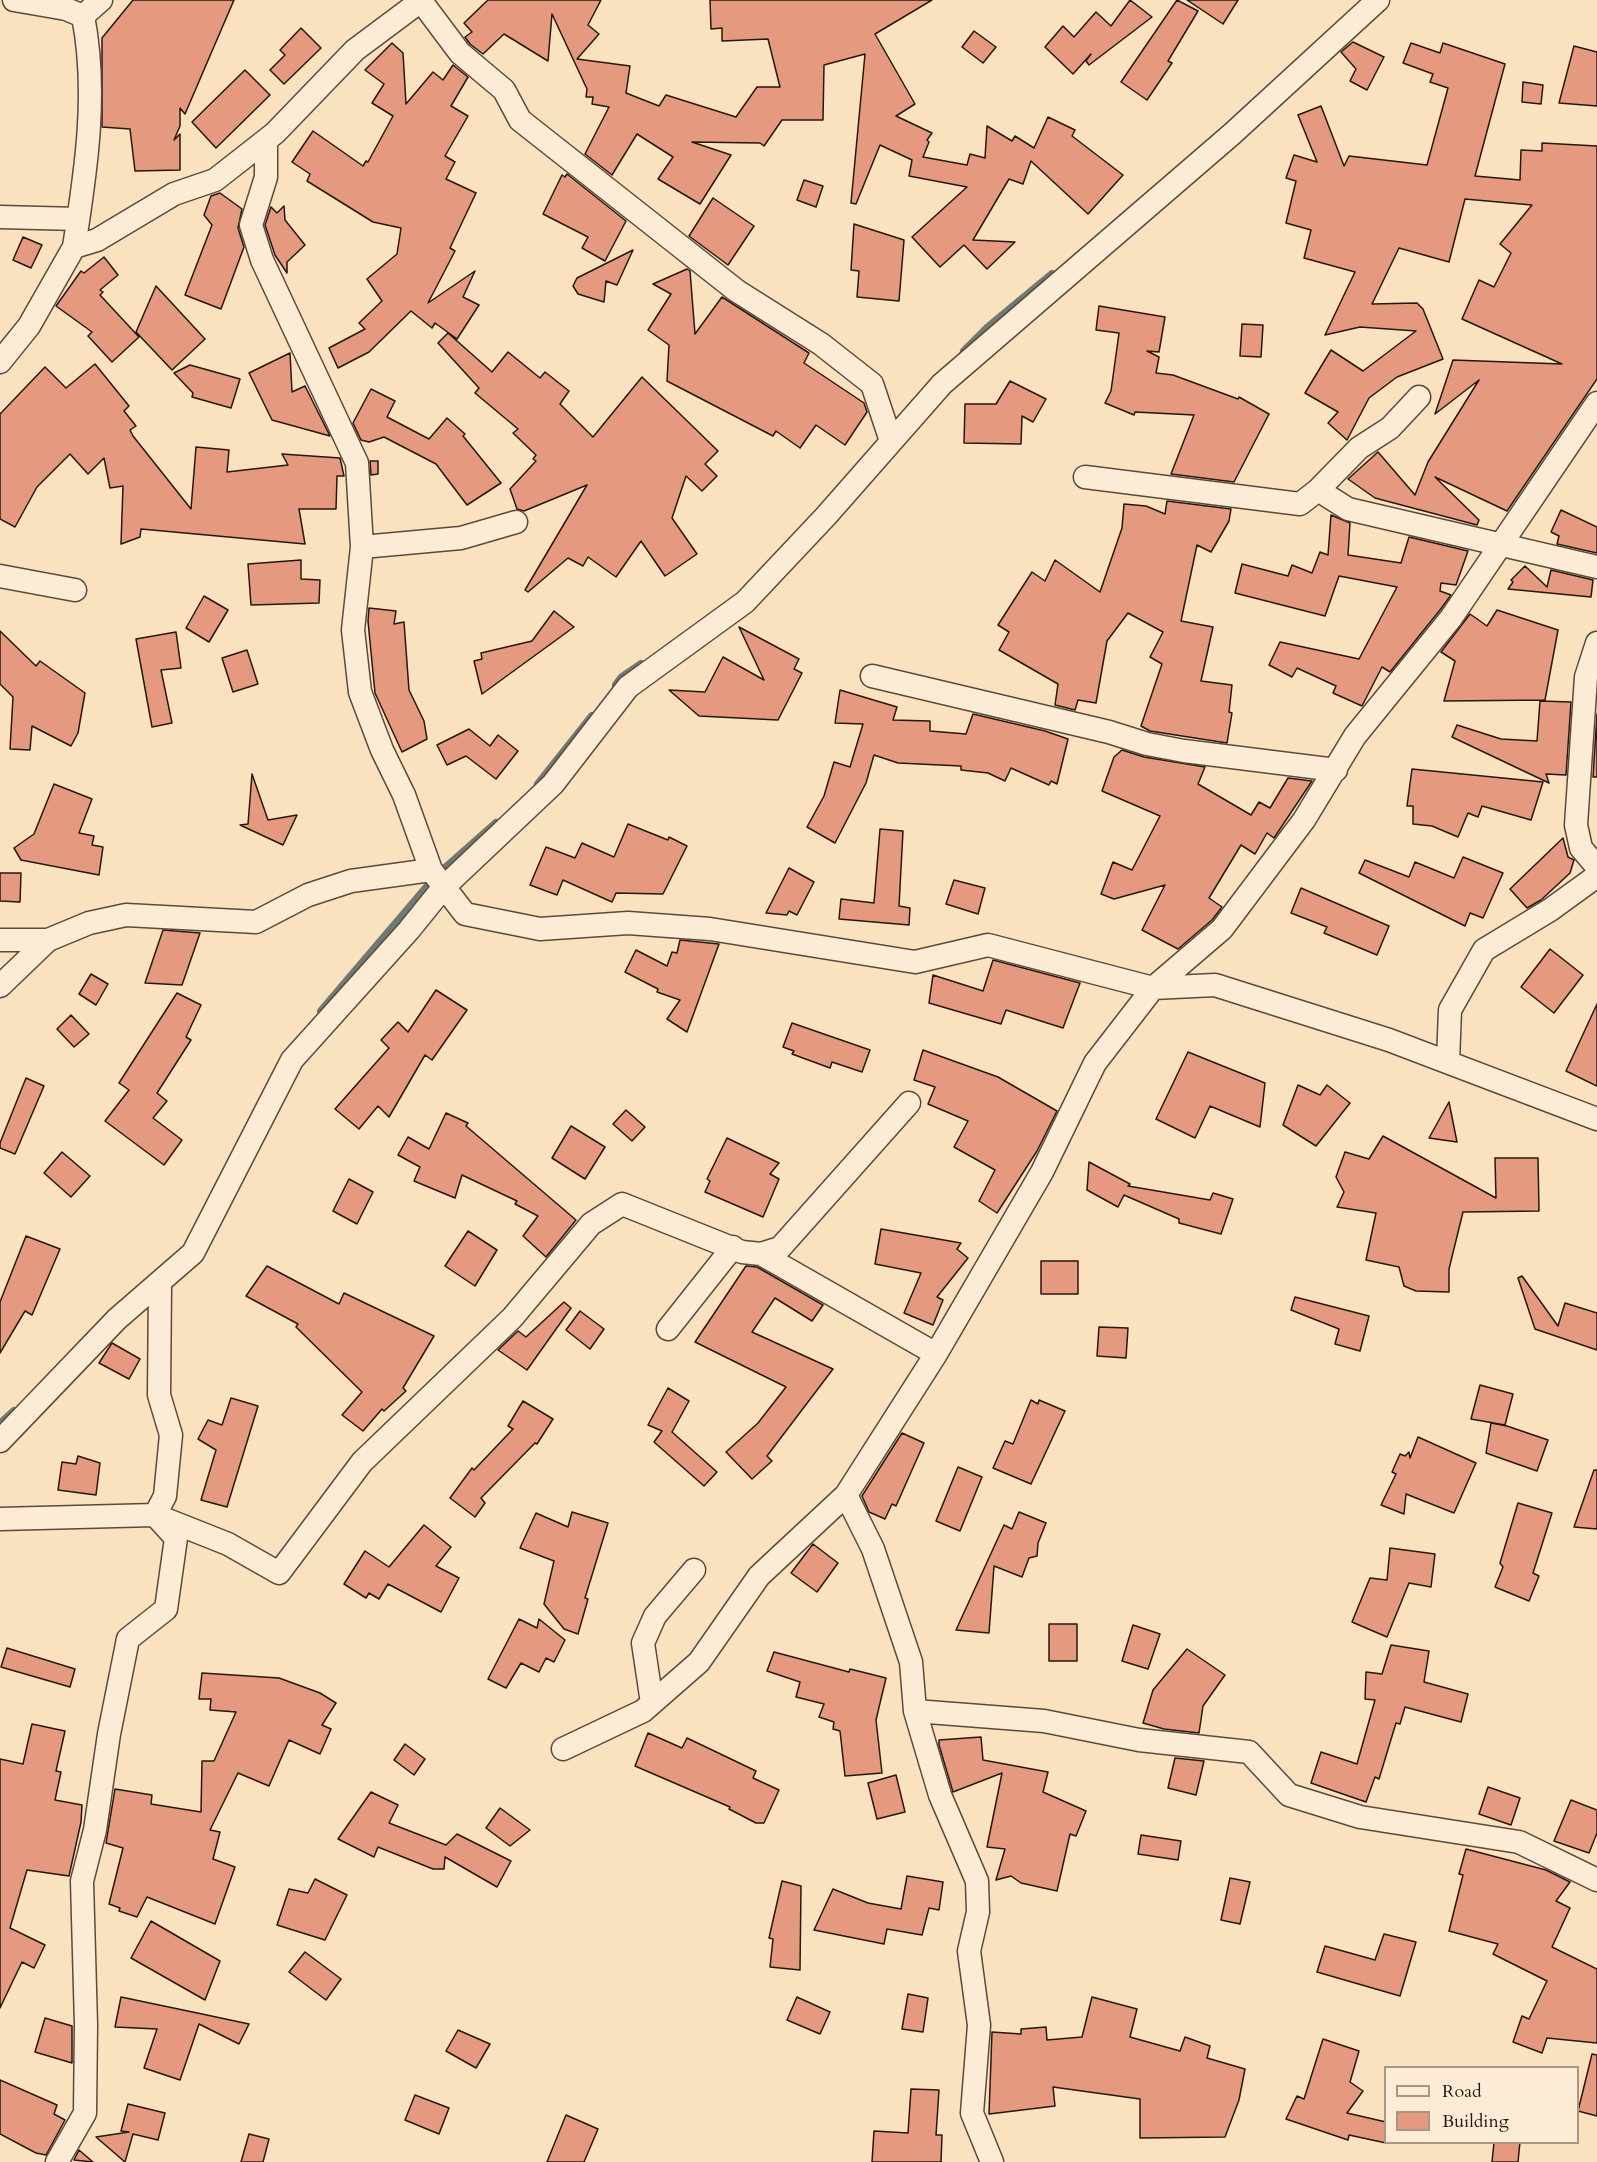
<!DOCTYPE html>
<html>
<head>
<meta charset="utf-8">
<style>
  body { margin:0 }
  #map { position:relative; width:1597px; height:2162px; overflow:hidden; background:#fae2be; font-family:Cardo,serif }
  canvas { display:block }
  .legend { position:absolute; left:1384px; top:2066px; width:195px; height:78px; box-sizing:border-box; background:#fcecd5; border:2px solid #a69786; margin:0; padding:8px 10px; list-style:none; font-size:18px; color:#26170f }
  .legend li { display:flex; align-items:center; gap:12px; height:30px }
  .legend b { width:30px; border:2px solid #a69786 }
</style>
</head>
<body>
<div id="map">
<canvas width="1597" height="2162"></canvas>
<ul class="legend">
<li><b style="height:8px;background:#fcecd5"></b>Road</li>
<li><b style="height:16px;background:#e59a80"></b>Building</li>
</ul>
</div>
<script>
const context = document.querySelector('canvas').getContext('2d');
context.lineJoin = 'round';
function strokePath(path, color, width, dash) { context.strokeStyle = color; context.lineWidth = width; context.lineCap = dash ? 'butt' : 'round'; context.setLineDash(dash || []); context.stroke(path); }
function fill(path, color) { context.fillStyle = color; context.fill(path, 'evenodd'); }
strokePath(new Path2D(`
  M964,351L988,327L1052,274
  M616,685L622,677L641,664
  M538,784L592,716
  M321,1011L436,876L496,823
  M0,1424L14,1411`), '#6f7a75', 8);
const building = new Path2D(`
  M133,0H234L185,114L180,108V126L174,140L180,134V170L135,171L130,129L102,127V38Z
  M488,0H601L588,25L599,34L577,59L630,66L626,93L659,106L666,95L736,117L757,87H780L768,39L722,41V28L711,29L710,0H932L875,34L915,104L896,116L932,133L927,140L929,142L923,157L967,165L970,154L985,158L987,126L1012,141L1015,136L1034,148L1048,117L1075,130L1072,136L1123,175L1088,214L1031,161L1023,184L1009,179L973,240L1015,242L987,269L964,245L940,267L912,237L967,187L909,176L912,160L880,145L856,204L851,203L865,54L824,65L823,120H782L764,146L760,143L692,142L731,155L700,204L658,179L673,157L637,134L612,175L585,154L609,107L592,104L593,97H586L587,89L552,14L548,61L504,34L483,54L470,44L465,37L472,32L464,23Z
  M1130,0L1152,17L1089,65L1086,61L1091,54L1073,74L1045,47L1063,26L1074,37L1096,12L1111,26Z
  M1177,0L1198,11L1168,61L1172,63L1147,100L1121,82Z
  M1187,0H1238L1223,24Z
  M301,28L321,48L284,84L270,70L285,55L280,50Z
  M974,31L996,47L983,63L962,47Z
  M1353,42L1384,57L1367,90L1350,81L1356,69L1341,52Z
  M392,43L403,53L406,104L433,72L443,80L453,65L468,77L451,106L468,116L445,156L455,162L446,179L476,193L450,248L455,251L428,303L475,271L463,297L479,305L457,339L435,323L432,328L411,311L369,352L338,368L329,348L365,329L359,323L382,301L367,279L397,254L401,228L373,222L307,181L310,174L292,162L313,131L363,166L366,161L368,162L393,116L372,103L384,84L365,70Z
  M1411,43L1440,53L1443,43L1505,64L1475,176L1520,180L1521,150L1542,151V143L1597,146V379L1507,511L1435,477L1479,520L1477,525L1375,498L1348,479L1378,452L1415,495L1428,462L1479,380L1435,414L1453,360L1562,364L1462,319L1479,280L1494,287L1511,253L1500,244L1532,205L1465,199L1449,262L1399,248L1372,304L1417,303L1423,309L1443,359L1397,377L1369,398L1347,440L1328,423L1338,412L1305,393L1331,350L1363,371L1416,331L1360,327L1325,335L1355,272L1304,258L1311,230L1286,223L1296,181L1286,178L1294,155L1317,162L1298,115L1321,106L1344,166L1349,156L1427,165L1448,88L1430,82L1433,74L1403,63Z
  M1574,46L1597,52V106L1559,103Z
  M245,70L270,95L216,148L192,122Z
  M1523,82L1543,85L1541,104L1522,102Z
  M567,174L626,221L605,261L582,248L588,237L543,214L562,175L565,177Z
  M804,180L823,186L816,207L797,200Z
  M220,193L242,209L238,228L244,247L221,309L185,295L212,225L204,215L211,196Z
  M713,198L754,226L728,265L689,236Z
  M284,206L285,220L305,245L287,262V273L275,255L265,225L271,207L277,213Z
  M854,224L904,240L899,301L857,297L859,271L851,270Z
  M23,237L42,245L31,268L13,260Z
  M633,250L617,285L606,281L604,302L578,294L573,286L577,278Z
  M104,257L118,275L100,290L103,292L100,295L139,337L112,362L88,336L92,332L56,306L81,271L84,273Z
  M687,269L690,271L695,334L722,297L809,353L804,363L864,403L867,412L845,445L816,425L800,448L776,431L773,436L667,381L669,345L648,330L671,294L653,284Z
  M156,286L205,339L172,370L136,332Z
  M1099,306L1165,317L1159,352L1147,351L1159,357L1156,373L1173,375L1238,399L1239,397L1269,414L1234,482L1171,474L1194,415L1135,412L1134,415L1105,403L1111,391L1119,333L1096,330Z
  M1242,324L1263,325L1261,357L1240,356Z
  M448,333L492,372L508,352L540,378L545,372L569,391L560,404L593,437L642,377L718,451L705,464L717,476L702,491L686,476L672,518L697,554L665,576L641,541L616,577L588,557L583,566L568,558L528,592L525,590L587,485L524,511L517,509L510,489L536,461L533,459L536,455L513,433L518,429L475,393L479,388L438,343Z
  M290,353L292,392L305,386L330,436L272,420L249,373Z
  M95,364L129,406L124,411L136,426L130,430L133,436L191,509L196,447L229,450L227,472L288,465L282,454L340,458L344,476H337L336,509H299L305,544L141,529L140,537L121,544L123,486L110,488L104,458L88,474L70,454L37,487L15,527L0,519V414L45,367L66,388Z
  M190,365L240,379L231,408L192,397L193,393L174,373Z
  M1010,381L1046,399L1033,422L1022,416L1021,444L964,443L965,404H996Z
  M371,389L395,401L387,417L429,439L447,418L465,434L463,436L501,483L467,505L436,464L384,437L369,442L361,440L353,423Z
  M370,461H378V474L371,475Z
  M1167,501L1231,509L1229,521L1211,552L1197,545L1181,621L1213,627L1201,681L1232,685L1229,712L1232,713L1227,743L1150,731L1141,726L1162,664L1150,657L1163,632L1128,613L1107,641L1096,703L1078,700L1075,710L1055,705L1058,684L999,650L1009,632L998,625L1032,572L1045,581L1055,560L1100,592L1122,528L1124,504L1146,506L1165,514Z
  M1561,510L1597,527V553L1557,544L1559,536L1551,532Z
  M1331,515L1350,523L1348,555L1401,563L1409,537L1468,551L1456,585L1441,583L1440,591L1451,595L1440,610L1390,672L1382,667L1362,706L1333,693L1336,686L1297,668L1292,677L1269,665L1280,642L1359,659L1397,587L1339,576L1325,616L1235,593L1242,564L1288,576L1292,565L1312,573L1320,552L1328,555Z
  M301,560V579L320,580L319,603L251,605L248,564Z
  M1525,566L1547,587L1551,570L1593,580L1591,597L1508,589L1513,582L1511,580Z
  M204,596L228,610L209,642L186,628Z
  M369,608L396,611L394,624L404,622L409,690L424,721L427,739L402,752L375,693L368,621Z
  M1497,610L1558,630L1545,700L1444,701L1455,661L1441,652L1470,614L1487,626Z
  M554,611L574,627L482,694L474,661L482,659L481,653L532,641Z
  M739,627L799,659L794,669L802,673L778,720L699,716L669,690L705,692L723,657L764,680Z
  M0,631L36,666L40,661L85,693L78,733L71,746L32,726L30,750L10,749L13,697L0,684Z
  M176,632L181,668L161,670L172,723L152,727L136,639Z
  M247,650L258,684L233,692L222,658Z
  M840,690L897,707L893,720L930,721V731L966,734L973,714L1045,731L1068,739L1057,784L1051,781L1049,785L1011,768L1005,781L988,773L961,770V766L898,763L874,755L866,783L835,843L807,827L824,796L834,762L850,767L863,724L835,723Z
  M1540,701L1571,702L1566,775L1546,774L1549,783L1452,737L1457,725L1501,739L1537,741Z
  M1597,714V777H1593Z
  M469,729L490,746L498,735L518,751L496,779L466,756L447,765L437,745Z
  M1122,750L1144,757L1205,767L1198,784L1251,815L1259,802L1270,808L1288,778L1312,781L1274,838L1267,833L1255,854L1241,845L1209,898L1222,907L1212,920L1178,949L1142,930L1165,885L1114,899L1101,894L1113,862L1132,870L1160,816L1102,791L1114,757Z
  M1412,769L1543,782L1531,820L1482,806L1478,817L1468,813L1458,837L1432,826L1413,824V806H1407Z
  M252,774L268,820L297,815L283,845L240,825L248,824Z
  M54,784L92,799L79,833L94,836L92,845L103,847L99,875L21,860L14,848L34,834Z
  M628,824L668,840L669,837L687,846L663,894L616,893L612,902L563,880L557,895L530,885L546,847L575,858L582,843L614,857Z
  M880,829L903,831L899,906L910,908L909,925L839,919L841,899L874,903Z
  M1563,838L1568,857L1574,860L1570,873L1541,900L1527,908L1510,889Z
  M1463,857L1503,873L1483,918L1470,913L1465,926L1359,873L1365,860L1409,877L1415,862L1454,878Z
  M789,868L814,882L797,915L789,911L787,915L766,913Z
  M0,873H21L20,902L0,901Z
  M954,880L985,888L978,914L946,904Z
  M1301,888L1389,926L1377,955L1324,933L1327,927L1291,913Z
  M163,930L200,933L182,985L145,983Z
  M680,940L719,944L687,1032L667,1019L680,1000L657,992L658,989L625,972L636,950L667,966L672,952L677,953Z
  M1550,949L1583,975L1554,1013L1521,987Z
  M993,960L1080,983L1063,1028L1006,1010L1001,1024L929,1003L933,975L983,991Z
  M91,974L108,984L96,1005L79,994Z
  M436,990L467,1010L432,1060L425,1055L389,1117L378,1106L359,1129L335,1109L389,1048L381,1040L398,1022L408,1032Z
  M177,993L201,1005L186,1037L191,1040L157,1093L167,1101L153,1118L182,1140L164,1165L105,1121L129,1090L119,1083Z
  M1597,1004V1086L1566,1071Z
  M71,1015L89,1034L74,1047L57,1029Z
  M792,1023L870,1050L862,1072L832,1062L830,1068L792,1054L794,1051L783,1047Z
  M923,1050L998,1077L1057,1111L1037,1151L997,1213L979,1201L995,1170L954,1147L968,1121L928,1104L935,1087L914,1080Z
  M1188,1052L1265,1083L1260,1127L1210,1106L1195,1138L1156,1119Z
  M26,1078L44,1086L15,1154L0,1148V1143Z
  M1298,1085L1320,1095L1327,1085L1350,1103L1316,1146L1283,1125Z
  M1449,1102L1457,1142L1429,1138Z
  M626,1110L645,1127L632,1141L613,1124Z
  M446,1113L468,1123L466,1126L576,1220L546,1257L523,1236L538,1216L515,1204L517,1201L462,1175L455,1198L414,1181L420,1167L398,1155L408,1137L429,1149Z
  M571,1126L605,1147L585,1179L552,1158Z
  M1383,1136L1496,1198L1495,1158H1538L1539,1211L1463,1212L1449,1269V1292L1416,1291L1404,1286L1399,1267L1366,1260L1376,1213L1337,1207L1344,1192L1336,1177L1345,1152L1369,1159Z
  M727,1138L779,1163L770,1174L779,1179L763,1217L705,1192L710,1181L707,1179Z
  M62,1152L90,1176L71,1197L44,1173Z
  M1089,1162L1130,1184L1128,1186L1210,1200L1213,1193L1233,1199L1221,1234L1179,1223V1219L1124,1195L1118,1207L1087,1190Z
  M349,1179L373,1192L357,1224L333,1211Z
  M881,1229L961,1243L957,1249L968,1258L937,1297L943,1300L933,1325L904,1313L921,1273L875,1264Z
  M468,1231L497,1250L475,1286L445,1266Z
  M26,1236L60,1249L32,1315L25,1311L0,1353V1302Z
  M1041,1261H1078V1294H1041Z
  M267,1266L339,1304L344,1293L434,1336L403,1388L406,1391L384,1411L382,1409L363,1431L342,1415L362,1392L296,1327L298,1324L246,1296Z
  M746,1266L757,1267L823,1305L812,1321L775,1298L752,1332L833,1369L767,1456L772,1461L752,1479L726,1452L758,1423L786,1387L695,1342Z
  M1522,1276L1558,1326L1565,1303L1597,1313V1350L1535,1329L1518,1278Z
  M1295,1297L1369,1316L1360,1351L1335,1344L1339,1329L1291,1310Z
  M564,1302L571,1308L527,1370L498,1350L518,1331L526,1337Z
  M580,1311L604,1329L590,1349L566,1330Z
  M1099,1327L1128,1328L1126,1358L1097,1356Z
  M112,1343L140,1359L129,1379L99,1363Z
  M1480,1385L1513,1394L1505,1425L1471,1419Z
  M668,1388L689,1401L672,1432L717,1472L704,1486L654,1442L662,1431L648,1425Z
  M231,1398L258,1406L227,1507L201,1500L216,1450L198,1439L208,1420L222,1425Z
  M1031,1400L1038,1404L1039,1400L1065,1411L1031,1484L993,1468L1005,1441L1013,1444Z
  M523,1401L553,1419L537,1444L535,1443L481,1498L485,1503L475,1517L450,1498L472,1468L474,1470L513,1429L508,1426Z
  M1491,1423L1507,1426L1548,1440L1537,1471L1486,1453Z
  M902,1433L924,1443L896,1506L892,1504L885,1519L869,1512L862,1496Z
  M1418,1437L1476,1463L1454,1513L1406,1494L1404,1514L1381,1505L1396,1474L1392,1472L1400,1454L1405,1456L1409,1452L1410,1458Z
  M78,1456L100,1463L96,1495L58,1490L62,1462L76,1464Z
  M958,1467L982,1477L960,1531L936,1521Z
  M1594,1470H1597V1529L1574,1527Z
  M1518,1503L1552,1513L1533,1573L1539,1576L1529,1601L1495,1587L1503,1567L1500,1563Z
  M572,1512L608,1523L585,1598L588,1599L578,1634L564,1629L544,1604L554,1561L520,1548L536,1513L568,1527Z
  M1019,1512L1046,1523L1038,1543L1037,1556L1029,1558L1022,1577L994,1566L989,1633L956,1630L1004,1525L1012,1529Z
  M424,1525L451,1547L436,1566L459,1578L441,1612L388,1584L379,1599L369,1593L366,1598L344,1584L365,1551L389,1567Z
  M813,1544L838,1563L817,1592L791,1573Z
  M1390,1548L1435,1554L1431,1587L1409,1583L1387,1637L1352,1622L1370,1578L1387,1580Z
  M519,1619L537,1628L539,1619L565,1640L554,1662L546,1658L539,1672L521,1663L506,1688L488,1679Z
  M1049,1624H1077V1661H1049Z
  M1133,1625L1160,1634L1148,1669L1122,1661Z
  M1391,1645L1429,1651L1424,1682L1468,1694L1461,1722L1405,1707L1400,1724L1396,1723L1379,1779L1375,1777L1366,1802L1311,1783L1321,1752L1357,1764L1375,1700L1365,1699L1366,1672L1382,1674Z
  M7,1648L75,1669L70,1687L1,1667Z
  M1187,1649L1225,1675L1203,1706L1199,1733L1164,1729L1143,1723L1153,1690Z
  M774,1652L849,1672L850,1669L886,1678L876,1720L882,1773L845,1776L840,1731L833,1729L834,1722L819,1717L824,1704L796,1697L800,1682L767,1671Z
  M202,1673L279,1678L320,1693L336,1703L322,1725L331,1729L320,1754L289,1740L269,1786L238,1773L210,1830L220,1832L213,1859L235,1867L215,1924L147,1897L137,1917L119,1911L120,1908L109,1904L123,1848L106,1843L115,1789L152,1795L151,1804L201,1812L202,1761H214L236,1712L210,1710L211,1699H199Z
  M32,1724L65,1731L56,1771L61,1772L55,1800L82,1805L81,1822L69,1876L27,1870L10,1928L45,1945L34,1968L22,1962L0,2008V1759L23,1764Z
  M648,1733L682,1748L687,1738L756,1771L753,1778L779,1790L764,1823H756L729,1809L730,1807L635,1766Z
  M981,1737L983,1760L1048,1772L1043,1792L1086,1811L1076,1836L1070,1834L1057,1891L1021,1883L1011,1876L996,1880L1005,1849L987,1847L1002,1773L953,1792L939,1745V1740Z
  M405,1744L425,1759L414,1775L394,1760Z
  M1175,1758L1204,1761L1196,1795L1168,1788Z
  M896,1775L905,1812L877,1819L868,1783Z
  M1488,1787L1520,1798L1511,1825L1479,1814Z
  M371,1792L398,1805L389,1823L446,1845L457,1834L511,1861L497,1887L445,1857L444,1869H433L378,1847L374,1857L338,1839Z
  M1571,1800L1597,1810V1833L1589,1853L1554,1841Z
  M500,1808L530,1830L510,1846L486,1828Z
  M1141,1835L1181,1841L1178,1860L1138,1854Z
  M1466,1849L1546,1870L1570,1882L1556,1901L1570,1908L1552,1947L1597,1969V2043L1547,2038L1542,2053L1513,2042L1522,2016L1529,2019L1547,1981L1493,1954L1498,1944L1449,1931L1463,1875L1459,1874Z
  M907,1876L943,1882L939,1910L929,1908L922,1935L887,1929L884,1944L814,1930L833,1889L868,1903L901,1909Z
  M1230,1878L1250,1882L1240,1924L1221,1920Z
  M315,1879L347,1895L325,1940L277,1925L289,1889L308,1893Z
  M782,1881L801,1886L800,1970L770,1967L773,1939L769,1938Z
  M151,1921L220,1961L205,2000L131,1958Z
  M1384,1934L1416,1942L1400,1996L1317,1972L1325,1946L1375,1960Z
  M305,1952L341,1979L326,2000L289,1972Z
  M908,1994L928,1998L923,2032L902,2029Z
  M121,1997L202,2014L249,2024L239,2044L199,2024L180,2080L144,2068L157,2029L115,2027Z
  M797,1997L830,2012L820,2034L787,2020Z
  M1092,1997L1137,2009L1130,2037L1180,2051L1185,2037L1210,2046L1207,2058L1245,2069L1239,2100L1225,2137L1140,2138V2099L1053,2087L1055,2106L989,2114L992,2032L1021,2034V2029L1046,2027L1047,2040L1082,2037Z
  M45,2018L72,2026V2063L35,2052Z
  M458,2030L490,2044L476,2068L446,2051Z
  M1323,2039L1359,2051L1350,2082L1363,2091L1347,2113L1386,2122V2143L1349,2135L1348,2140L1286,2119L1297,2096L1304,2099Z
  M1592,2054L1597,2055V2116L1578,2111Z
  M0,2080L57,2105L54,2114L65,2120L46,2155L36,2153L0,2134Z
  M911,2089L939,2090L936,2135H942L941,2162H872L874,2131L908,2133Z
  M415,2095L449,2108L439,2134L405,2120Z
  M128,2104L165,2113L158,2140L133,2134L125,2162L96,2137L129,2132L121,2131Z
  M566,2115L598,2129L584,2162H547Z
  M249,2134L269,2139L263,2162H241Z
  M1494,2142H1520L1518,2162H1492Z
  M79,2150L93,2162L74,2160Z`);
fill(building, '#e59a80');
strokePath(building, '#26170f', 1.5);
const minor = new Path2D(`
  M14,0L66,9L83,16
  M421,1L460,53L504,90L520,120L737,291L821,344L872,384L891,441
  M266,141V177L251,225L262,260L357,463L362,547L353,630L360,692L382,750L404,795L431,870L465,914L540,929L628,923L710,929L915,962L988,945L1153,988L1215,985L1389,1040L1597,1119
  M0,217L78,219
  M74,247C86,171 98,92 83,16L101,0
  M0,362L29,326L74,247L97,240L174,194L215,180L275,133L355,50L422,0
  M1085,477L1300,504L1318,490L1348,509L1597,567
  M1318,490L1359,448L1390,428L1419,397
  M362,547L461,538L516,522
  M0,576L75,590
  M1597,643L1586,677L1576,825L1581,848L1597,867
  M872,676L1109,732L1147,744L1184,751L1336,770
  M0,940H48
  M0,986L48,940L89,923L126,915L256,922L308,895L351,881L431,870
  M1448,1061L1450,1010L1484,950L1550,910L1597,876
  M761,1254L780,1248L909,1103
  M668,1329L733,1247
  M936,1354L846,1495L873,1549L911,1662L915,1711L940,1795L977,1881L978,1912L969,1951L979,2025L972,2113L992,2162
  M0,1441L117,1319L193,1253L292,1060L409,930L443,888L553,784L628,687L745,602L826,516L942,384L1232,134L1378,0
  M0,1519L155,1515L228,1544L279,1573L362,1462L512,1318L591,1224L622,1204L742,1252L761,1254L936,1354L1042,1172L1095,1063L1153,988L1222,929L1304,820L1355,736L1451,618L1597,403
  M652,1703L643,1643L655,1616L694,1570
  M915,1711L1044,1721L1139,1740L1249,1752L1289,1795L1360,1817L1519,1842L1597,1880
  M563,1749L643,1711L699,1662L759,1576L846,1495
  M57,2162L85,2113L86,2025L82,1881L95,1830L109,1734L128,1639L166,1609L176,1538L155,1515L165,1496L171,1435L159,1395L160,1284`);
strokePath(minor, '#5b4a3b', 25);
strokePath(minor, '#fcecd5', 22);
</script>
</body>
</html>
